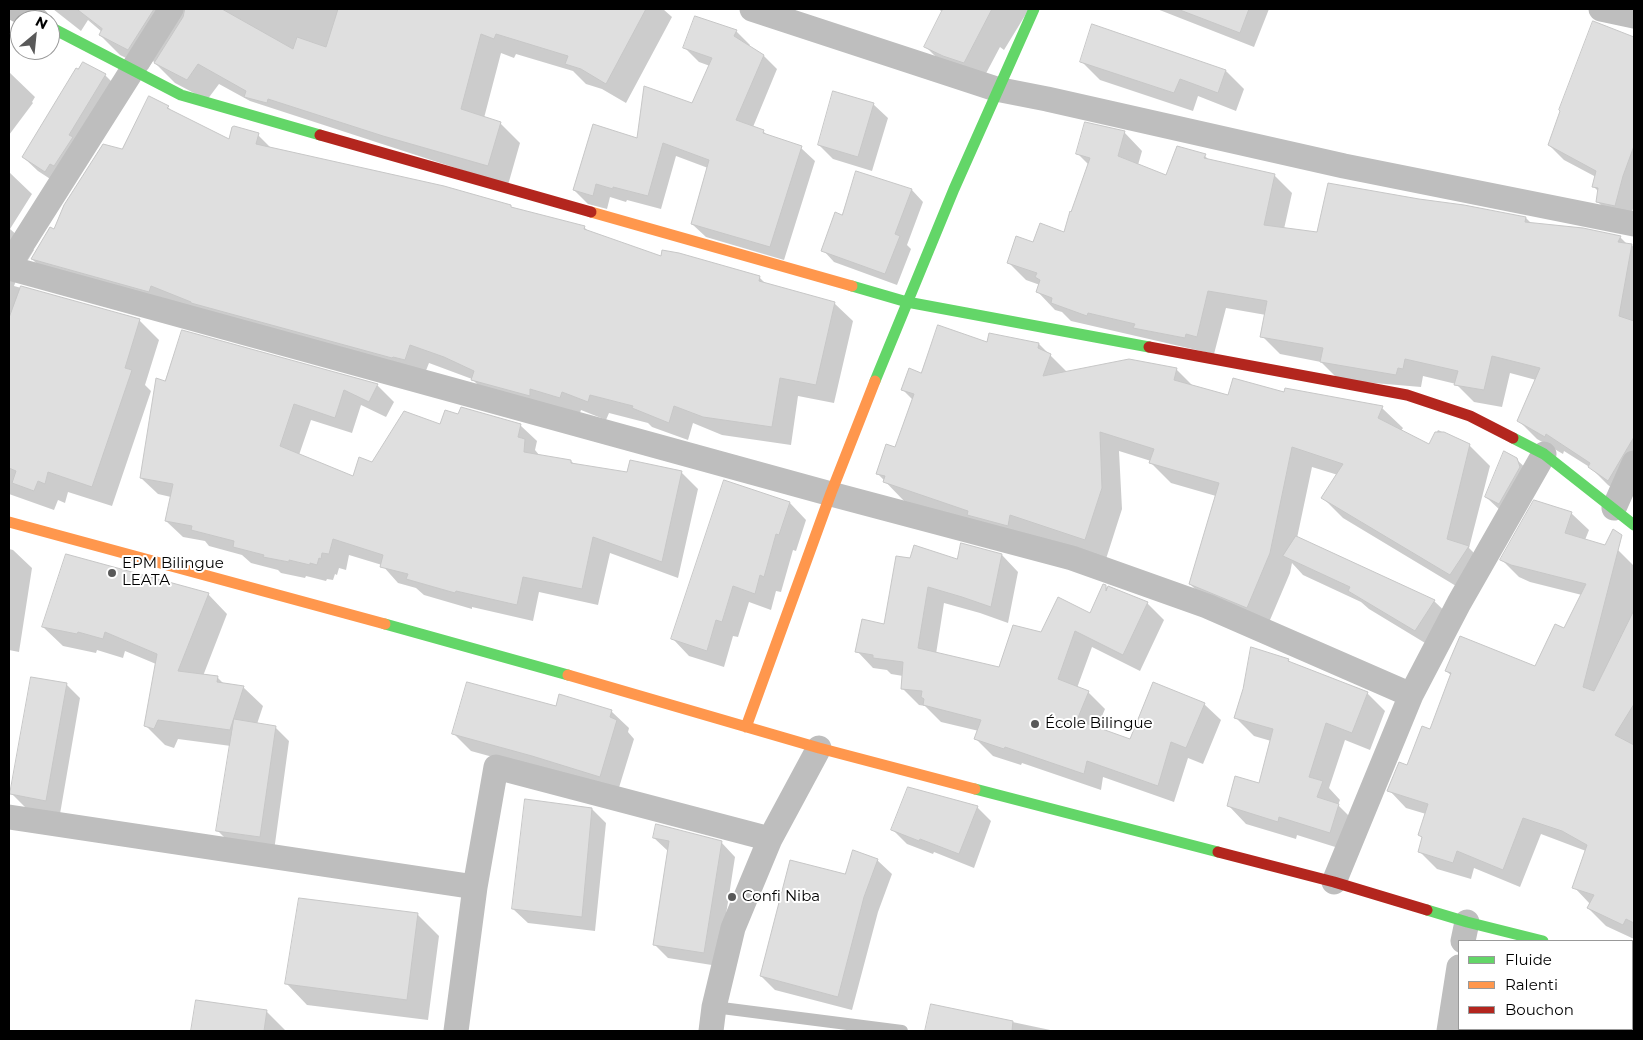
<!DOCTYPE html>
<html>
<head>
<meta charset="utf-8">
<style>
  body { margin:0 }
  #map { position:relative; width:1643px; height:1040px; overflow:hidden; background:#fff; font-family:Montserrat,sans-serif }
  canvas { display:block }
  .frame { position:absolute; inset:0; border:10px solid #000; pointer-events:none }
  .legend { position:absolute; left:1458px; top:940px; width:175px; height:90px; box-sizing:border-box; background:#fff; border:1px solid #999; margin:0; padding:6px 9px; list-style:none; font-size:15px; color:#000 }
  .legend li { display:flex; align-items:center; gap:10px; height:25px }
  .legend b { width:25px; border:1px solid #999 }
  .north { position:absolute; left:10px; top:10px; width:50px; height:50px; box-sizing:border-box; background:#fff; border:1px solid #999; border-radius:50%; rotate:28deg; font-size:14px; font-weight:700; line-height:20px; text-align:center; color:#000 }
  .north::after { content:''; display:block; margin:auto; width:18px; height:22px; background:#595959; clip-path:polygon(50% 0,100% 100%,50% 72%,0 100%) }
</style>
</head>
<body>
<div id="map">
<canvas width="1643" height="1040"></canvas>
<div class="frame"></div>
<ul class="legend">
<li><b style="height:6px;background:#63d668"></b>Fluide</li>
<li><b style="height:6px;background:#ff974d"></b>Ralenti</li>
<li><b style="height:6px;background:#b3261e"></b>Bouchon</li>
</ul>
<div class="north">N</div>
</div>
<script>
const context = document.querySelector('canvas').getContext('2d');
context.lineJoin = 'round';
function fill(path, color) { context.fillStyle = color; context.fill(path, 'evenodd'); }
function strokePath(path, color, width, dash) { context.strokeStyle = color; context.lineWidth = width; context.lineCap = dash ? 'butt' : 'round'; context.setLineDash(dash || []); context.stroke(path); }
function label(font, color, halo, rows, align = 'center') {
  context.font = font + ' Montserrat,sans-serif'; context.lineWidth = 4; context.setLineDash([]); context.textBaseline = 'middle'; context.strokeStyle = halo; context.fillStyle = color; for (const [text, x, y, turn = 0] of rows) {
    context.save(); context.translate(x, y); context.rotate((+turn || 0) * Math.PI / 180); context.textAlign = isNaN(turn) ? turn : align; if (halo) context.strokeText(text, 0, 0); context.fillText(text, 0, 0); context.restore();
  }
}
fill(new Path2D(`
  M53,9H663L672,17L626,103L602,89L586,84L573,71L516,54L514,58L501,53L484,118L500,123L520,143L508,185L250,101L219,84L207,100L175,83L153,61L148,69L120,55L100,35L102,32L88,20L81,31Z
  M938,9H1029L1004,50L1000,47L982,81L944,65L925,46L943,12Z
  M1157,9H1269L1254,47Z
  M1093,26L1226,71L1244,89L1236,111L1198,96L1193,111L1100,80L1082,62Z
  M736,31L750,45L749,47L764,56L777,69L753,127L763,131L768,136L801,148L815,161L784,260L706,237L692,224L708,168L676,156L661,209L627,200L626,202L610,197L607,209L588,204L574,190L638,140L693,105L710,66L699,62L685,48Z
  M1634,35V205L1630,220L1613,217L1597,201L1598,191L1594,187L1596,177L1564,160L1549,145L1562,111Z
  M9,72L35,97L32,102L33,103L9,135Z
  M105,75L119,89L64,188L38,171L23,157Z
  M149,98L168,107L173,113L230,141L258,135L272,149L511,207L514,209L584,227L589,232L662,257L759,277L766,284L834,303L853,321L834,403L798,396L791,445L722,435L693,423L688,440L652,427L648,423L609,413L606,420L581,410L579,416L491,398L472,379L429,363L423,378L50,277L32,259L122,150Z
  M873,104L888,118L872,171L833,159L819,145Z
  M1124,132L1142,151L1138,165L1167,177L1205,156L1210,161L1274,175L1292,193L1284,229L1317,234L1526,218L1532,224L1620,237L1627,244L1632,245L1634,248V485L1626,498L1608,485L1591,468L1564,451L1563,454L1537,439L1519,421L1536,380L1510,373L1502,407L1474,402L1456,384L1423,376L1421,387L1339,380L1321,362L1280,354L1262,336L1266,315L1226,308L1214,354L1071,321L1062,312L1055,310L1037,291L1040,285L1026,280L1008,262L1033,244L1065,234L1089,165L1077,153Z
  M9,172L32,194L10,229L34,250L17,278L14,286L139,320L159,340L145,385L151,391L112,506L68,492L65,503L58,500L54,510L9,494Z
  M912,190L923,202L907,245L911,249L897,285L834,262L823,250L843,216Z
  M183,332L378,386L394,402L386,417L361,405L352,433L311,420L299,455L354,478L372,463L459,416L520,425L537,441L535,450L540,456L571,461L575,465L628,473L681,472L698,489L678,578L610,553L598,605L539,592L533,621L472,607V609L424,595L416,588L398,583L382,565L349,555L346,570L339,568L337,575L335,574L333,580L327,579L326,581L306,576L305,578L281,573L278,570L251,563L242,555L209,546L205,541L183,537L166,521L171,497L158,494L141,478L166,382Z
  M987,343L1039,344L1068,373L1176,369L1194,387L1229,396L1285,394L1286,390L1382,408L1403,428L1401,431L1430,446L1438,430L1469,445L1490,466L1469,548L1488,567L1471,595L1343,518L1323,498L1338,475L1312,467L1297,538L1434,601L1453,619L1435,649L1369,609L1361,602L1303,575L1292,563L1290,573L1267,627L1210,604L1190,584L1216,496L1171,483L1151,463V461L1119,451L1122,509L1106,559L905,502L878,474L896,448L913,400L903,390L922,374Z
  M1516,459L1531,473L1501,511L1486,497Z
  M790,503L806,520L796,551L793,550L781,592L776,591L771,610L749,602L738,637L733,636L724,667L689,656L673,639Z
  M1571,513L1589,530L1585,540L1618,550L1634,566V939L1606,926L1588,908L1590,904L1574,887L1586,851L1541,834L1520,887L1474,868L1471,879L1437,869L1419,851L1423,839L1420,835L1426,814L1406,808L1389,790L1407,766L1431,730L1452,676L1446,671L1536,667L1565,630L1582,595L1530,582L1519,577L1502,560Z
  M9,549L13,550L32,568L19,652L9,650Z
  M1002,555L1018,572L1008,623L980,613L944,603L936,654L999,669L1042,634L1090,614L1105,586L1108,589L1147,603L1164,620L1140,671L1092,647L1077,688L1088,692L1105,709L1097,728L1131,741L1204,704L1221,720L1203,764L1188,758L1174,802L1103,777L1101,790L1022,763L1021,765L993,756L976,739L979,731L941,722L925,706L919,705L902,688L903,676L891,674L887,670L873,668L857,651L885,625L897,557L958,561Z
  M208,594L227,614L203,676L218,678L224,684L243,687L263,706L257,724L275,727L289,741L274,851L231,844L217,830L231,746L178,739L174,748L165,745L146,726L156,664L125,651L123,658L97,650L96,653L63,646L43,627Z
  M1288,660L1293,665L1367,693L1385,711L1370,750L1345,740L1329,788L1340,800L1338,805L1356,823L1348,851L1297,835L1296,839L1246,824L1228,805L1260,785L1271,741L1254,736L1236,718Z
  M66,684L80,698L60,814L26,808L12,794Z
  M557,707L611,711L629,728L628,732L634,739L617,794L551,773L471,751L454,734Z
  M977,807L991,821L974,868L934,852L933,854L907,844L893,830Z
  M592,809L606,823L595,931L528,923L513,909Z
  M654,838L721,842L735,857L718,966L668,958L654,944L669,852Z
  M877,860L892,874L878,912L852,1010L775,990L761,976Z
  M300,899L418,915L439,936L428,1020L307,1005L286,983Z
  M932,1005L1055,1031H926Z
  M266,1011L286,1031L193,1030Z`), '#0003');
const building = new Path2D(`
  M77,9H154L128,50L99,35L102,29Z
  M185,9H222L293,49L297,37L326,47L338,9H646L606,84L581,69L565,64L568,56L496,34L494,39L481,34L461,109L501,122L488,166L383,136L268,99L267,103L244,97L246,91L198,64L187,80L154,63L183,17Z
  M943,9H992L964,63L943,56L924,47Z
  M1181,9H1249L1240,33L1180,10Z
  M695,16L737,30L734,36L764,55L736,120L764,130L763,133L802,146L770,247L691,224L709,160L663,143L648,196L613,187V189L596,184L593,196L573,190L593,124L637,138L644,86L692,103L712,58L683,48Z
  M1593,21L1634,37V146L1623,176L1615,206L1596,202L1598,188L1592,187L1596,171L1548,145L1560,111L1559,110Z
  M1092,24L1226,70L1218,93L1180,79L1174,93L1080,62Z
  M83,62L106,74L69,135L73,137L54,166L50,164L45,172L22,157L76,68L78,69Z
  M833,91L874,103L858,157L818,145Z
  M149,96L169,106L167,108L229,139L232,127L234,126L259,133L256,144L444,186L511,205V207L585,226L584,229L661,256L662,250L679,253L760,276L759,281L835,302L816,385L780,378L772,427L703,417L674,406L669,423L632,408L633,406L590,395L588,402L562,392L560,398L530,389V396L471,380L474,371L444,357L410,345L405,360L393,357L392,358L191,303V302L151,286L149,292L31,259L50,227L54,229L64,205L103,144L122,149Z
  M1085,122L1125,131L1118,156L1166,175L1177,146L1206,154L1204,158L1275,174L1264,225L1317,232L1328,183L1419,199L1464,205L1526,217L1525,222L1583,228L1621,236L1618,242L1632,244L1619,316L1634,321V437L1608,481L1588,467L1590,463L1546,434L1545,437L1517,421L1540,368L1492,356L1484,390L1454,385L1458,371L1405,359L1403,369L1398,368L1396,375L1320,362L1323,348L1260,337L1267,301L1208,291L1197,337L1186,334L1185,338L1133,328L1135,324L1088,313L1087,316L1051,303L1052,298L1036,292L1040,280L1035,277L1037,273L1007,263L1016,236L1033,242L1040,223L1064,232L1070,211L1071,212L1090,158L1076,154Z
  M856,171L912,189L895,234L900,236L885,274L821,251L835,212L842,215Z
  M21,286L140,319L125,368L132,370L92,487L48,472L45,484L38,481L34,491L12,483L16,471L9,468V318Z
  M938,325L987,342L989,333L1039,343L1038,348L1051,354L1043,376L1129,359L1177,368L1174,380L1228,395L1233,378L1284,392L1285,388L1383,406L1378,418L1429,444L1435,432H1444L1470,444L1447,539L1469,546L1450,575L1321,498L1343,464L1292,447L1270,553L1247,608L1189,584L1219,483L1149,463L1154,449L1100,432L1102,488L1085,540L1010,515L1008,526L967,515L968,511L883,482L885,476L876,474L886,444L895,447L914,394L901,390L909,368L921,373Z
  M182,330L378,384L369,402L344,390L335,418L294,404L280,446L353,476L359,457L372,462L404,411L440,424L445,410L458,414L461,407L521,424L518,437L525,439L524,452L571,460V463L627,472L630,460L682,471L662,562L593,537L582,589L523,577L517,605L456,591L455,593L406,579L408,574L380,567L383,555L333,539L329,554L322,553L321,559L319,558L317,565L310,563V565L289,560V562L263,557L264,555L233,547L234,541L191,530L192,526L165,521L173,484L140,478L156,378L165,381Z
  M1504,451L1517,458L1520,467L1499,504L1485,497Z
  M724,480L790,502L779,535L776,534L764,577L760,575L755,594L733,586L722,622L716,620L707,651L671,639Z
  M1534,500L1572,512L1565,533L1605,545L1613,529L1622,535L1583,687L1594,691L1634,610V704L1615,735L1634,745V923L1626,919L1623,925L1587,908L1594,895L1572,888L1587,845L1562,831L1523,818L1503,870L1457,851L1453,863L1418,852L1422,837L1418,835L1428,804L1387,791L1399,762L1407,765L1422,726L1430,729L1451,673L1445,671L1460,636L1535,666L1555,624L1564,628L1586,584L1511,565L1500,560Z
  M1296,536L1435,600L1415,631L1348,591L1350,587L1283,556Z
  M961,543L1002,554L991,607L962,597L928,587L918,648L999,667L1013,625L1041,632L1058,597L1090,613L1103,584L1106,585V591L1108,586L1148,602L1123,655L1075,631L1058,679L1089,691L1077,720L1130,739L1153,682L1205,703L1186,748L1171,742L1158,786L1087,761L1084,774L1005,747L1004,749L974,739L981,720L923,705L924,699L921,697L922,691L901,689L903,662L873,658V655L855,652L862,619L884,624L896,556L910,558L914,545L957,559Z
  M66,554L209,593L178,671L218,676L217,682L244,686L230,730L158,720L154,729L144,726L157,654L105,632L103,639L78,632L77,634L42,627Z
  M1251,647L1289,659L1288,661L1368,692L1352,733L1326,723L1309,777L1323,781L1317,797L1339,804L1330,833L1279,817L1278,822L1227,806L1235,776L1259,783L1273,729L1234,718L1243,689Z
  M31,677L67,683L46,801L10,794Z
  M467,682L556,706L559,694L612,710L610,717L617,720L600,777L532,756L452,734Z
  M234,719L276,726L260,837L216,831Z
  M908,787L978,806L959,854L920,839L919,841L891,830Z
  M525,799L592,808L582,917L512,909Z
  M656,824L722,841L704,953L653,945L669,841L653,838Z
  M853,850L878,859L864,897L838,997L760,976L790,860L845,874Z
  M299,898L418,913L407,1000L285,984Z
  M196,1000L267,1010L264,1031H191Z
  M931,1004L1013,1021L1012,1031H925Z`);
fill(building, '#dfdfdf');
strokePath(building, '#c7c7c7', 1);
strokePath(new Path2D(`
  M714,1007L902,1031`), '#bebebe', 12);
strokePath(new Path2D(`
  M16,9L37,20
  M752,9L996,89L1047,99L1344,166L1634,224
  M1601,9L1634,16
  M9,265L171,9
  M9,268L831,494L1072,558L1207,606L1411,695
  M1614,508L1634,463
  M9,817L475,887
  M1334,882L1411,695L1459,603L1544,454
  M1463,941L1467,922
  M456,1031L475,887L496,767L770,839
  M711,1031L714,1007L733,928L770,839L819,748
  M1449,1031L1459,967`), '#bebebe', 25);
strokePath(new Path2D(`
  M50,27L181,95L320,135
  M852,286L907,302L1149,347
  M875,381L954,189L1034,9
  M1513,438L1544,454L1634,525
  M385,624L568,675
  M975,789L1218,852
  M1427,910L1467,922L1543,941
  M1632,969L1634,970`), '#63d668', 11);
strokePath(new Path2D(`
  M591,212L852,286
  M9,522L385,624
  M568,675L819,748L975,789
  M746,727L831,493L875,381`), '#ff974d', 11);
strokePath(new Path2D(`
  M320,135L591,212
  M1149,347L1407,395L1470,416L1513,438
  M1218,852L1334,882L1427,910`), '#b3261e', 11);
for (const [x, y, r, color] of [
  [112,573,5,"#595959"],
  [1035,724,5,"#595959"],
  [732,897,5,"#595959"]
]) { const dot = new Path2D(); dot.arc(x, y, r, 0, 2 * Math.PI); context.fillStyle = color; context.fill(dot); strokePath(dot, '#fff', 2); }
label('15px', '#000', '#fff', [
  ["EPM Bilingue",122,564],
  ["LEATA",122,581],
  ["École Bilingue",1045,724],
  ["Confi Niba",742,897]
], 'left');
</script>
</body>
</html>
